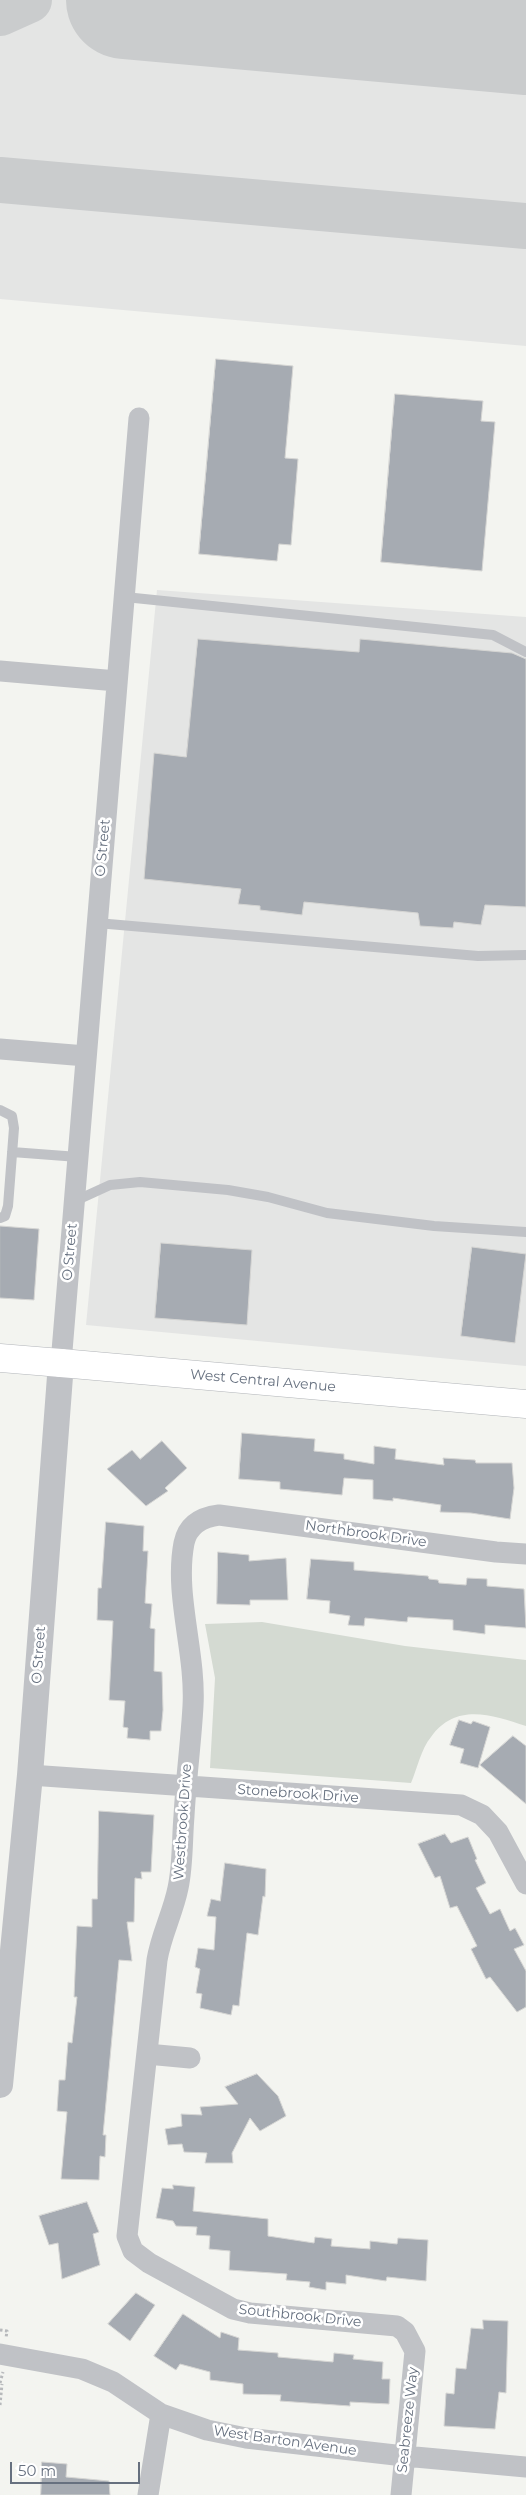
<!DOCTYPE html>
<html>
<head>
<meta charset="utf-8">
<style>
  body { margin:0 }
  #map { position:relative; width:526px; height:2495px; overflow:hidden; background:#f3f4f0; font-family:Montserrat,sans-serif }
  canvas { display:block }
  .scale { position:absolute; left:10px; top:2462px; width:130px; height:22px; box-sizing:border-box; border:2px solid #66707f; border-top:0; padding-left:6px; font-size:15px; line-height:18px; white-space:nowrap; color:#66707f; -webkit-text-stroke:4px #fff; paint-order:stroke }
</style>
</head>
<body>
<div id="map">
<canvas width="526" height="2495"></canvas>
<div class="scale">50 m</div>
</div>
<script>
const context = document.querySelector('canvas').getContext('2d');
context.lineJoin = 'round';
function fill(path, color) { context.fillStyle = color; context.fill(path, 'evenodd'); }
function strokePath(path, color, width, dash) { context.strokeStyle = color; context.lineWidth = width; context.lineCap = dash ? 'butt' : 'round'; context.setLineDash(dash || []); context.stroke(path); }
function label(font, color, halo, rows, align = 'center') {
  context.font = font + ' Montserrat,sans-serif'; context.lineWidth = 5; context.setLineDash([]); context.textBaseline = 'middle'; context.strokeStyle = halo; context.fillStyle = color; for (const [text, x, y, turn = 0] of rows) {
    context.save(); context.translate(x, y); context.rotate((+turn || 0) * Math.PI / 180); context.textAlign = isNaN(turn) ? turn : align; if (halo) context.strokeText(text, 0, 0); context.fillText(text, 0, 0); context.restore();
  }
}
fill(new Path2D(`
  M0,0H526V346L0,299Z
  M157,590L526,617V1366L86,1325Z`), '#e4e5e4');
fill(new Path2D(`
  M262,1622L405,1646L526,1660V1726C492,1715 456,1702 431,1737C421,1749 417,1769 411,1783L210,1768L215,1678L205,1624Z`), '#d4dad2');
strokePath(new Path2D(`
  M0,13L29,0
  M0,180L526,226`), '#cacccd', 46);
strokePath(new Path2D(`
  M125,0L526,36`), '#cacccd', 118);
const building = new Path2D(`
  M216,359L293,366L285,458L298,459L291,545L279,544L277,561L199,554Z
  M395,394L483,401L481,421L495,422L482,571L381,562Z
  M198,639L359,652L360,639L512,653L526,659V907L485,905L481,925L454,922L453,928L420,926L418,913L304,902L302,915L260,910V906L238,904L241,889L144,879L154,753L186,757Z
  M0,1226L39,1229L34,1300L0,1298Z
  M161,1243L252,1250L247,1325L155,1318Z
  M472,1247L526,1254L515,1343L461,1336Z
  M242,1433L315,1439L314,1451L344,1454V1459L374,1464V1446L396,1449L395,1459L444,1465L443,1458L475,1460L476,1463H512L514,1488L510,1519L471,1513L440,1512L441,1505L393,1498V1501L373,1499V1480L344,1478L342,1495L280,1489V1482L239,1479Z
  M162,1441L187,1468L165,1488L168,1491L146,1506L107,1469L132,1450L140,1459Z
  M106,1522L144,1526L143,1551H148L145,1603L152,1604L150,1628L155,1629L154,1671L162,1672L163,1710L161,1731H150V1740L127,1738L128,1728L123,1727L125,1701L109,1700L113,1621L97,1620L98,1588H101Z
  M218,1552L249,1555V1561L286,1558L288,1600H250V1605L217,1604Z
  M311,1559L354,1562V1570L428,1576L429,1579L438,1580L439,1583L466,1585L467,1578L487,1579V1586L524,1589L526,1628L485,1625V1634L453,1630V1620L408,1617L407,1622L365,1618L364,1626L348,1625L350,1616L329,1613L330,1601L307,1599Z
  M459,1720L471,1724L473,1721L490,1727L478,1768L460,1763L464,1749L450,1745Z
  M513,1736L526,1746V1804L480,1765Z
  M99,1811L154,1815L151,1872H141L142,1879L135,1878L134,1922H127L132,1961L119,1960L103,2135H106L105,2157L100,2156L99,2180L61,2179L67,2112L57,2111L59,2080H65L68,2042L72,2043L77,1997H74L77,1926L92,1927V1899H97Z
  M445,1834L451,1843L468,1837L477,1859L475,1860L486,1883L476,1888L490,1914L500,1909L510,1931L515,1928L524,1945L514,1949L526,1971V2007L517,2012L490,1977L486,1979L471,1949L477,1946L457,1906L450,1908L440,1876L435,1878L418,1844Z
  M225,1863L266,1869L265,1897L263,1896L258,1935L247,1933L239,2006L233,2005L231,2015L200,2008L202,1994L196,1993L200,1969L195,1967L198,1948L214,1950L216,1917L207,1916L211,1899L220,1901Z
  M257,2074L278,2096L286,2116L260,2131L250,2118L232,2153L233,2163H205L207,2153L184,2152L182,2144L168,2145L165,2129L182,2126L181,2114L202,2115L200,2107L238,2104L225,2087Z
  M173,2185L195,2187L193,2211L268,2219V2236L314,2243L315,2237L332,2239L331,2246L370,2249V2241L397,2244L398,2238L428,2240L426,2281L387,2277L386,2281L346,2275V2284L326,2282V2290L309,2287L310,2282L286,2280L287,2274L229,2270L230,2251L209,2249L210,2236L196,2235L197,2227L176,2226L173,2221L156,2218L162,2188L173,2189Z
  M87,2202L99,2232L93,2234L100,2265L62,2279L58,2243L49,2245L39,2216Z
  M136,2293L155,2305L130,2341L108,2324Z
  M183,2314L220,2338L221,2332L239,2338L238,2350L278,2353V2357L333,2362L334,2353L354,2355L353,2359L383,2362L382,2379H390L389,2404L350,2402V2406L280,2401L281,2395L243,2394V2384L210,2380V2372L180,2364L176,2370L154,2356Z
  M483,2320L508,2321L506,2393L499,2392L495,2429L444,2426L446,2393L454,2394L456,2368L466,2369L471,2328L483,2329Z
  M42,2462L67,2464L66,2477L109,2481L110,2495H41Z`);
fill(building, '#a6abb2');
strokePath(building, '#d5d5d3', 1);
const secondary = new Path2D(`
  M0,1358L61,1363`);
const primary = new Path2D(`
  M61,1363L526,1404`);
strokePath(secondary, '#b2b5ba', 29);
strokePath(primary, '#b1b4b8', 29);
strokePath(new Path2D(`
  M0,2330L7,2331L6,2338
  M0,2383L3,2372
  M0,2405L2,2384`), '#b7b9bc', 3, [2.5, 2.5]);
strokePath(new Path2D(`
  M125,597L493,635L526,652
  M97,923L478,956L526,955
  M0,1110L12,1116L14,1128L8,1206L5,1216L0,1218
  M12,1152L78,1157
  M75,1201L110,1185L140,1182L228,1190L268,1197L327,1213L434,1226L526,1232`), '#c0c2c6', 10);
strokePath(new Path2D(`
  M0,671L117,681
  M0,1049L86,1056
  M61,1363L139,418
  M30,1775L461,1805L482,1815L498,1832L526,1884
  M147,2054L190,2058
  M0,2354L82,2369L113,2382L161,2414L207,2430L246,2438L404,2456L526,2467
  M148,2495L161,2414
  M401,2495L415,2351L405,2332L397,2326L250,2313L233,2309L149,2263L133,2251L127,2236L157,1960C161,1935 173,1913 178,1888C183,1865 182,1839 184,1816C186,1779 191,1742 193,1706C196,1652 174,1595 184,1543C188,1524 203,1517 219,1515L496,1552L526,1554`), '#c0c2c6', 21);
strokePath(new Path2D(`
  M0,2085L30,1775L61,1363`), '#c0c2c6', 26);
strokePath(secondary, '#fff', 28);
strokePath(primary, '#fff', 28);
label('14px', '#66707f', '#fff', [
  ["O Street",103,848,-85],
  ["O Street",70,1252,-85],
  ["West Central Avenue",263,1381,5],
  ["Northbrook Drive",366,1534,8],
  ["O Street",39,1655,-86],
  ["Stonebrook Drive",298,1794,4],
  ["Westbrook Drive",183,1822,-86],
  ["Southbrook Drive",300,2316,6],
  ["Seabreeze Way",408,2420,-84],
  ["West Barton Avenue",285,2441,8]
]);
</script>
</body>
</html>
